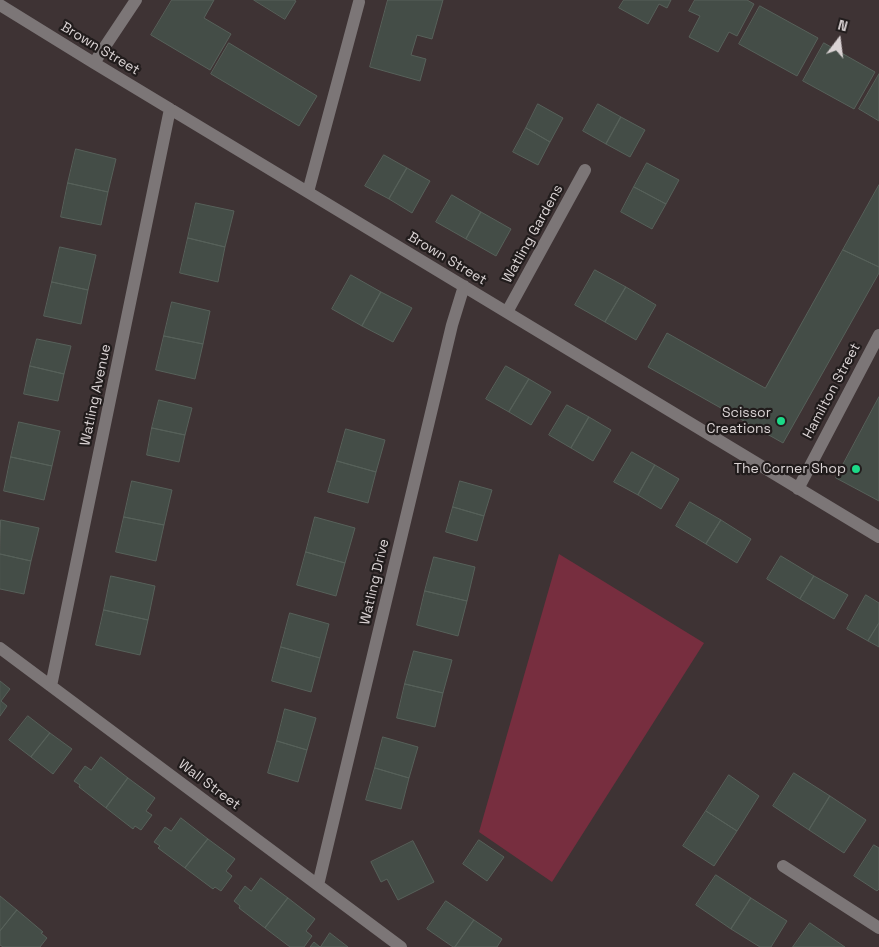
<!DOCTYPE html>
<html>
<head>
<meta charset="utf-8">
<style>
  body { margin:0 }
  #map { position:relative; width:879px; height:947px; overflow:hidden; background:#3e3334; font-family:"Space Grotesk",sans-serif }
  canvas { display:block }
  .north { position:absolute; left:814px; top:15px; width:50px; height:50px; -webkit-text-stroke:4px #211c1c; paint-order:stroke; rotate:15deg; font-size:14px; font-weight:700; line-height:20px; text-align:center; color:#dad3d4 }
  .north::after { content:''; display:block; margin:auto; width:18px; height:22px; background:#dad3d4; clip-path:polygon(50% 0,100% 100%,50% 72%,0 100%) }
</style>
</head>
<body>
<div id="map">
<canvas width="879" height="947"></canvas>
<div class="north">N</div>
</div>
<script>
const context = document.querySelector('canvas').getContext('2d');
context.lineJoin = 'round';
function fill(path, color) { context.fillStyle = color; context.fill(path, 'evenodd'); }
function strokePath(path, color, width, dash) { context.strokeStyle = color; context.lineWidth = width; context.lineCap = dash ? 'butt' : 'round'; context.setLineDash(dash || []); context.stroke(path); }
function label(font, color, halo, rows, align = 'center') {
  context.font = font + ' "Space Grotesk",sans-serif'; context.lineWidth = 4.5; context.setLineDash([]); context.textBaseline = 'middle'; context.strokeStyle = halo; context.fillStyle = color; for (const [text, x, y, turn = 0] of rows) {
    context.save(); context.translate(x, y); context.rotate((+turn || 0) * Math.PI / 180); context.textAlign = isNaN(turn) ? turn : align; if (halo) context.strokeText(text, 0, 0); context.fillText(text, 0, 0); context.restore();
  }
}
fill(new Path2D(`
  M559,554L704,643L552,882L479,832Z`), '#772e3f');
const building = new Path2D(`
  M172,0H214L204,18L231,34L210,70L151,35Z
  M254,0H294L296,1L285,19Z
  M388,0H443L432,39L417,35L411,55L426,59L420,81L370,67Z
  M624,0H671L667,8L659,4L648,24L619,8Z
  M695,0H747L754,4L737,36L729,32L718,52L689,37L700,16L689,11Z
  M760,6L818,38L797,76L739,44Z
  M229,43L317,96L299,126L211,74Z
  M824,43L875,72L854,109L803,81Z
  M879,74V121L859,109Z
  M538,104L563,118L550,142L526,128Z
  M598,104L621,117L606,144L583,131Z
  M621,117L645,130L630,157L606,144Z
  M526,128L550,142L538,165L513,152Z
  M76,149L116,159L108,192L68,183Z
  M384,155L407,168L389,199L365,186Z
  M647,163L679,180L666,204L634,187Z
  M407,168L430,181L412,213L389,199Z
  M68,183L108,192L101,225L61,217Z
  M879,185V267L843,250Z
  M634,187L666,204L652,229L621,212Z
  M452,195L481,212L466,239L436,222Z
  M196,203L234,211L225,247L188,238Z
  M481,212L511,229L496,256L466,239Z
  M188,238L225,247L218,282L180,273Z
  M60,247L96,255L88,290L52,282Z
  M843,250L879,267V273L783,443L648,367L667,333L765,388Z
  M595,270L626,287L605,322L575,305Z
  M351,275L381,292L362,326L332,309Z
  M52,282L88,290L81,324L44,316Z
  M626,287L656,305L636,340L605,322Z
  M381,292L412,308L393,342L362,326Z
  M172,302L210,311L203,344L164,336Z
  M164,336L203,344L195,379L156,370Z
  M37,339L71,346L64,374L30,366Z
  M30,366L64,374L58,401L24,394Z
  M506,366L529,379L509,412L486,399Z
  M529,379L551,392L531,425L509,412Z
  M879,397V501L836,478Z
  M159,400L192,408L185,435L152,428Z
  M567,405L589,417L571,448L549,435Z
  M589,417L611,430L593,461L571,448Z
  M19,422L60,431L52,466L11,457Z
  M152,428L185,435L179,462L147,455Z
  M346,429L385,440L376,472L337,461Z
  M632,452L655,465L638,495L614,482Z
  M11,457L52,466L44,500L4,491Z
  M337,461L376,472L368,503L328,492Z
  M655,465L679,479L661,509L638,495Z
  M132,481L172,490L164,525L124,517Z
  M460,481L492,490L484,516L453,507Z
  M690,502L721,520L706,544L676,526Z
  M453,507L484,516L477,541L446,532Z
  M124,517L164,525L156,561L116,552Z
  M315,517L355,528L345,563L306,552Z
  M1,520L39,528L31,561L0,554Z
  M721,520L751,539L737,563L706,544Z
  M306,552L345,563L336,596L297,585Z
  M0,554L31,561L24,594L0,589Z
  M781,556L814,576L800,599L767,579Z
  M434,557L475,567L467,601L425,591Z
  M111,576L155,586L148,620L104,610Z
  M814,576L848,595L834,619L800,599Z
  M425,591L467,601L458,636L417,625Z
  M866,595L879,603V623L868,641L847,629Z
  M104,610L148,620L140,655L96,645Z
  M290,613L329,624L320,658L281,647Z
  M879,623V647L868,641Z
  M281,647L320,658L311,692L272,681Z
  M414,651L452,660L443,693L405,684Z
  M0,681L10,689L1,701L7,706L0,716Z
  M405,684L443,693L435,727L397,718Z
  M285,709L316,718L307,750L277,741Z
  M28,716L50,733L31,757L9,740Z
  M50,733L72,749L53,774L31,757Z
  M383,737L418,747L409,778L375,768Z
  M277,741L307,750L298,782L268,773Z
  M101,757L128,778L106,808L79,787L80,785L74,781L85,766L91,770Z
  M375,768L409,778L401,809L366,800Z
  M794,773L830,796L809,830L773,806Z
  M729,775L759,796L737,831L706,811Z
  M128,778L155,798L146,811L152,815L141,830L135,826L133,829L106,808Z
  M830,796L866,820L844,853L809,830Z
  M706,811L737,831L714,866L683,846Z
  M181,818L208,839L185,868L158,848L160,846L154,842L165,827L171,831Z
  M208,839L235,859L226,871L232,876L221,891L215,887L213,889L185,868Z
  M479,840L504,857L487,881L463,864Z
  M413,841L434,882L398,900L387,879L381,882L371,862Z
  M874,845L879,848V889L877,891L854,876Z
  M716,875L751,898L731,929L696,905Z
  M261,878L288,898L265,928L239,908L240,906L234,901L245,886L251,891Z
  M0,896L17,910L0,931Z
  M288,898L315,919L306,931L312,936L304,947H290L265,928Z
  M751,898L787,921L771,947H760L731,929Z
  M446,901L474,920L455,947H453L427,929Z
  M17,910L43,932L41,933L47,938L40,947H3L0,945V931Z
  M474,920L502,939L497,947H455Z
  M810,923L845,947H793Z
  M330,933L348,947H310L314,942L320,947Z`);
fill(building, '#444d47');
strokePath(building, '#57615a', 1);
strokePath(new Path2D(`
  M0,5L94,63L879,537
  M94,63L136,0
  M308,192L359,2
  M507,312L585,170
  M798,489L879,335
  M0,648L401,947
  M51,686L170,109
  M783,866L879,928
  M318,885L452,325L464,286`), '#7c7677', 12);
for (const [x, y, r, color] of [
  [781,421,5,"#1cd988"],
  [856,469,5,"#1cd988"]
]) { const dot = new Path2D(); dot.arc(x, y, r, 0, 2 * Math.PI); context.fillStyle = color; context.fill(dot); strokePath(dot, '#211c1c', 2); }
label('14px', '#dad3d4', '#211c1c', [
  ["Brown Street",100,49,31],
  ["Watling Gardens",533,234,-61],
  ["Brown Street",447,259,31],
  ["Hamilton Street",832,391,-62],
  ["Watling Avenue",96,395,-78],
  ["Watling Drive",375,582,-77],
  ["Wall Street",209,785,37]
]);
label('14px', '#dad3d4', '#211c1c', [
  ["Scissor",771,413],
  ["Creations",771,429],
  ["The Corner Shop",846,469]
], 'right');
</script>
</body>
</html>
